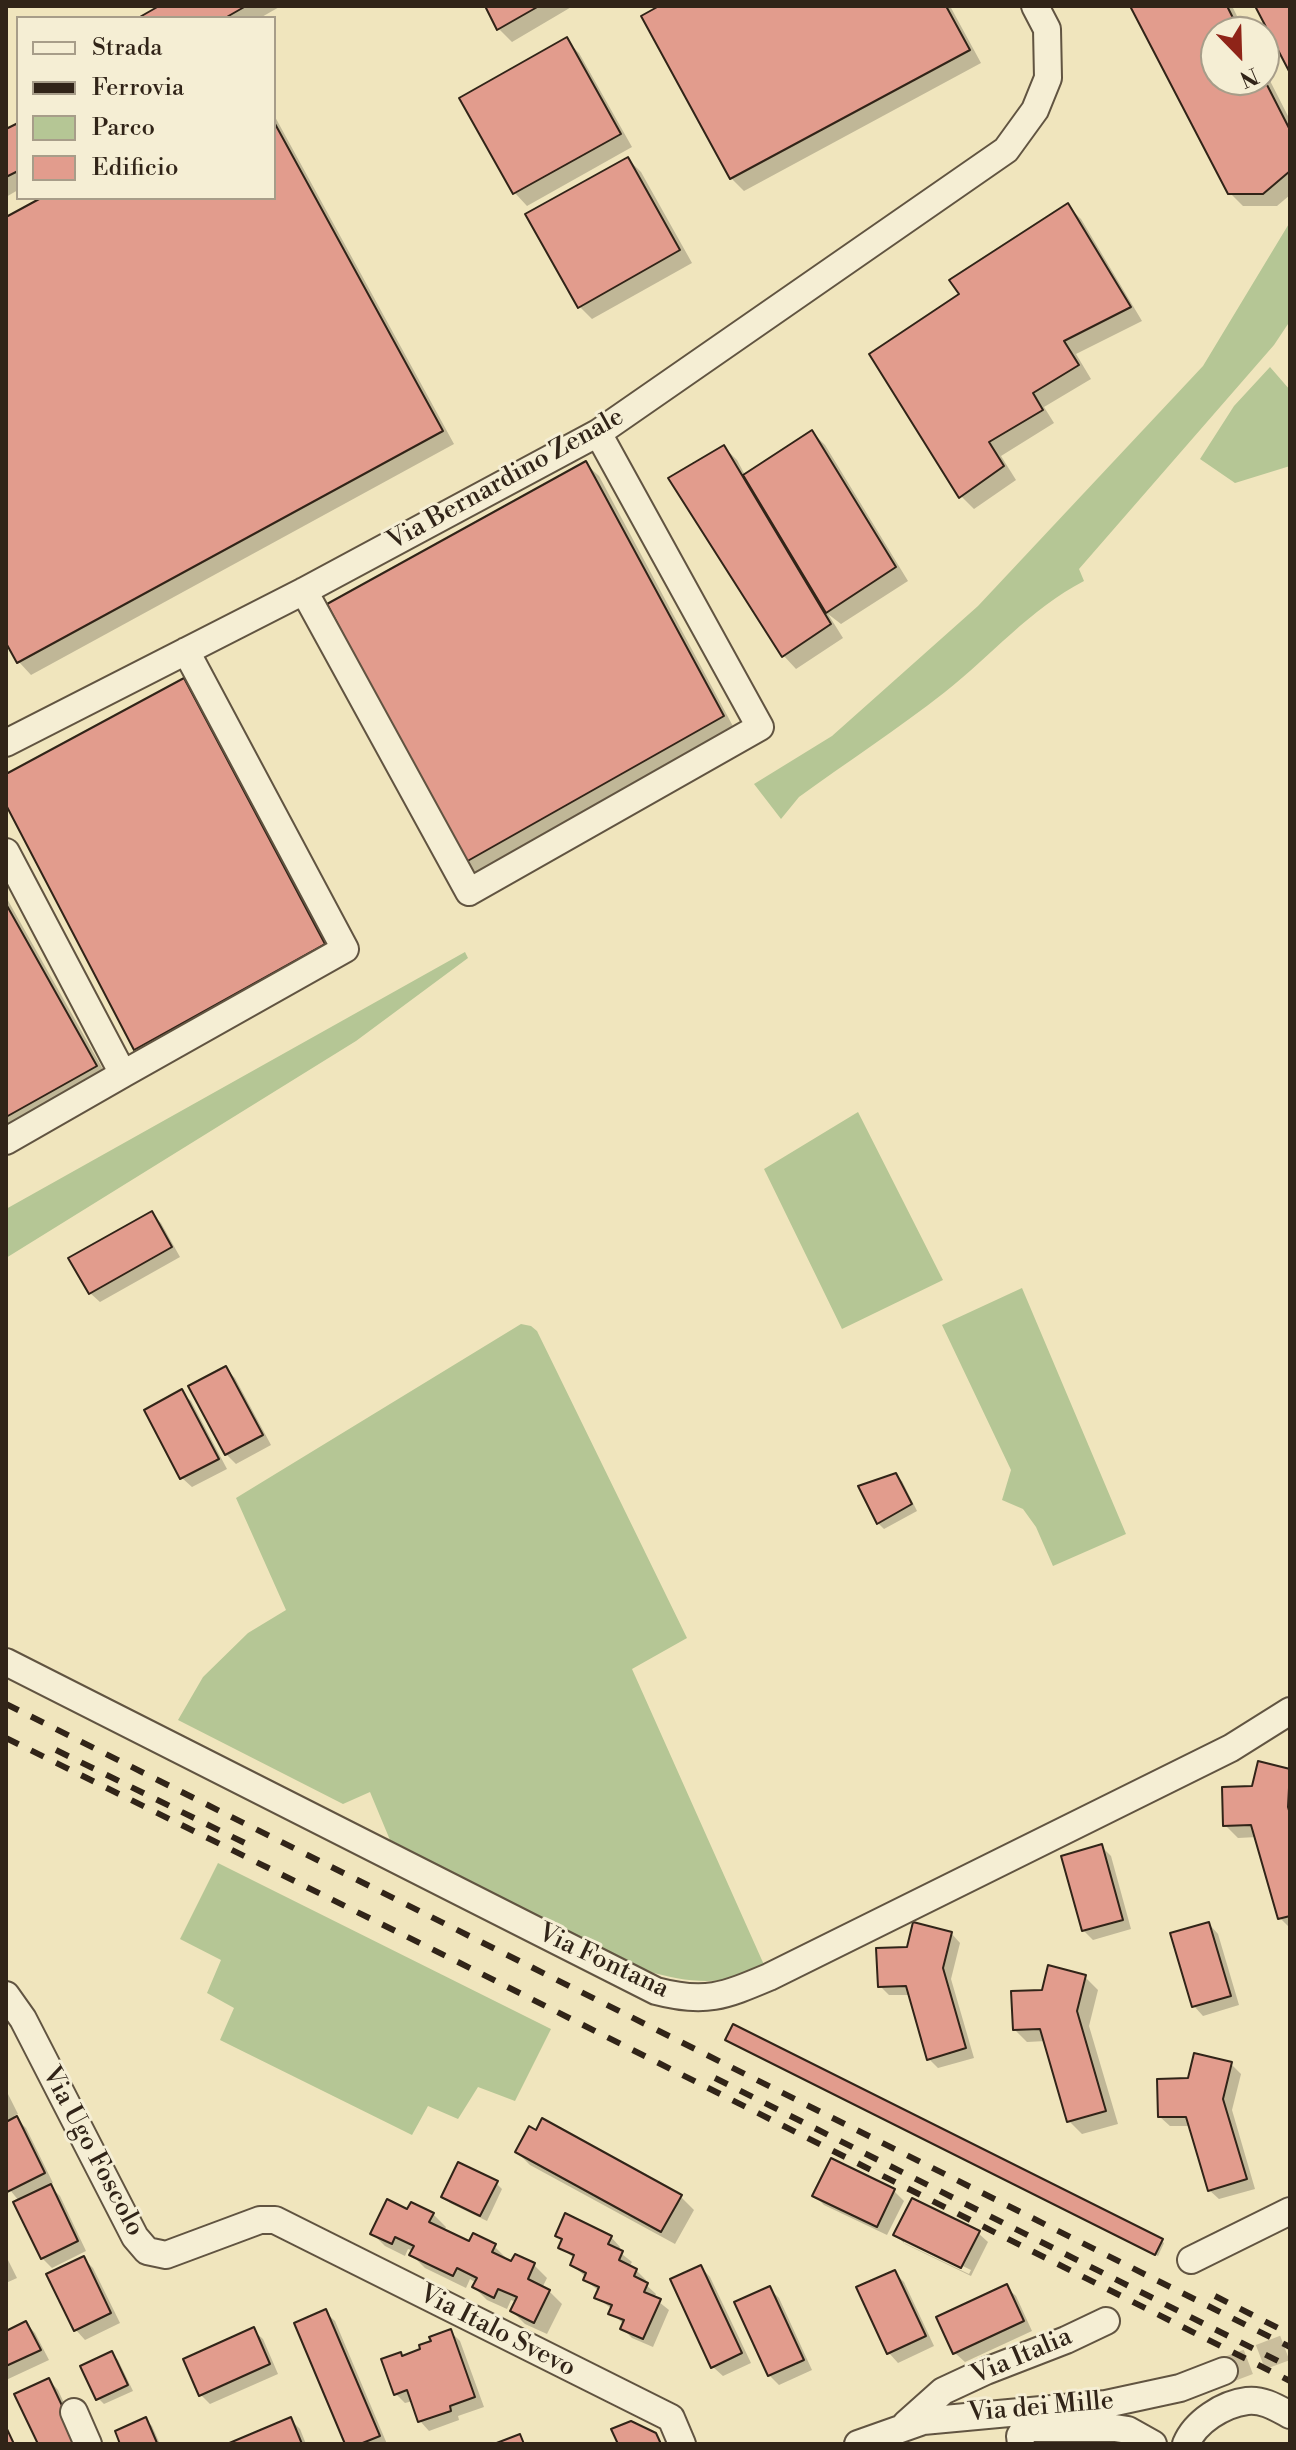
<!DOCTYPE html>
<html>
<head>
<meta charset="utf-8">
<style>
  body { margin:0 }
  #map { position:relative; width:1296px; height:2450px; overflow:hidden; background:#f0e5bd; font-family:"Libre Bodoni",serif }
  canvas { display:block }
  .frame { position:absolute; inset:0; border:8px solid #312418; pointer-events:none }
  .legend { position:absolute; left:16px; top:16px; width:260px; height:184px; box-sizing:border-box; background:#f5eed4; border:2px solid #a79d89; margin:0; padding:10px 14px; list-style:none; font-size:24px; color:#312418 }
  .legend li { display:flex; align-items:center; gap:16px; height:40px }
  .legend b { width:40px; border:2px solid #a79d89 }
  .north { position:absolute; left:1200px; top:16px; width:80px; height:80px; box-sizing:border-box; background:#f5eed4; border:2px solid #a79d89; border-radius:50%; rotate:157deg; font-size:22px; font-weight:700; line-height:32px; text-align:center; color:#312418 }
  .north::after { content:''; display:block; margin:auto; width:28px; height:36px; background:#8f2418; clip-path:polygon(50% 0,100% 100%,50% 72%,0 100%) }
</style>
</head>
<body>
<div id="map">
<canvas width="1296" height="2450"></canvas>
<div class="frame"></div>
<ul class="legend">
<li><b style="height:10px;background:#f5eed4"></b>Strada</li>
<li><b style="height:10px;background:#312418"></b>Ferrovia</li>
<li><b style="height:22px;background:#b5c695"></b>Parco</li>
<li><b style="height:22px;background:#e29c8d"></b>Edificio</li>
</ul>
<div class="north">N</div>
</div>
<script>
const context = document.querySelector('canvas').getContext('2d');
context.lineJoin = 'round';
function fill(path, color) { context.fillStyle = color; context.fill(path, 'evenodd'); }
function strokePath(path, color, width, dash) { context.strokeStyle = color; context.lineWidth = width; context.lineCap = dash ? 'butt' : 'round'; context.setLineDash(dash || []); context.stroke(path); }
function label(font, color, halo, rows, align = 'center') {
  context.font = font + ' "Libre Bodoni",serif'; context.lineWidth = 6; context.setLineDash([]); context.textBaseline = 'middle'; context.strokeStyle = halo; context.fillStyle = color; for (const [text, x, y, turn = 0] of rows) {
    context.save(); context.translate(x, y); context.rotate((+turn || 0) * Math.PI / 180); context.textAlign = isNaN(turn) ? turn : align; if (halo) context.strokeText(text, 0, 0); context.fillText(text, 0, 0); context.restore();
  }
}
fill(new Path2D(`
  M1290,222V321L1274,345L1079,569L1084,581C1030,609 992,655 945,692C898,729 847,762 799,797L781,819L754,784L832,736L978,606L1203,366Z
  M1270,367L1290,390V466L1235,483L1200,459L1234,406Z
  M465,952L468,958L356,1041L6,1258V1209Z
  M858,1112L943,1280L842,1329L764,1169Z
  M1022,1288L1126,1534L1053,1566L1036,1527L1023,1509L1002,1500L1011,1470L942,1325Z
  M521,1324L531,1326L537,1331L687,1638L632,1669L765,1967C725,1987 688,1983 647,1971L390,1840L370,1792L343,1804L178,1720L203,1677L248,1633L286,1610L236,1498Z
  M218,1863L551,2029L515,2101L478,2087L458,2119L428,2106L412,2135L220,2040L234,2008L207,1993L221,1960L180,1939Z`), '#b5c695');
fill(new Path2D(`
  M163,6H281L260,18H142Z
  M487,6H573L512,42L499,29Z
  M663,6H950L981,63L744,191L731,178Z
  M1132,6H1232L1245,32H1216V80H1264V69L1290,120V195L1277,206H1243L1230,193Z
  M566,40L579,53L632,147L527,206L515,193L461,99Z
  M274,115L454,444L31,675L19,662L6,639V220L45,198H274Z
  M18,125V190L6,197V132Z
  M628,159L641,172L692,263L592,319L579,306Z
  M1068,206L1081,219L1142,321L1076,354L1091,379L1044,407L1054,423L1001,456L1016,480L974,509L961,496L962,294Z
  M812,432L825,445L908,581L841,624L828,614L843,638L796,669L784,656L671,479L724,447L737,460L745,475Z
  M586,464L599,476L735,730L478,875L466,862Z
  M183,680L196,693L337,957L149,1062L136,1049L6,800V776Z
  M6,897L109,1080L6,1137Z
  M151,1213L161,1223L180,1257L100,1302L90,1293Z
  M226,1369L235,1378L271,1445L236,1464L226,1454Z
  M181,1392L191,1401L227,1469L192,1487L182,1478Z
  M895,1475L902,1481L917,1511L884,1529L878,1523Z
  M1260,1763L1290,1771V1928L1280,1918L1257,1837L1238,1838L1225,1825L1254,1788Z
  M1102,1847L1111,1856L1131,1929L1093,1940L1083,1930Z
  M1209,1924L1218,1934L1239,2005L1203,2016L1194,2006Z
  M951,1933L960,1943L951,1979L974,2058L938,2068L929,2059L910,1995H889L880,1986L909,1949Z
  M1085,1977L1098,1990L1089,2026L1118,2124L1082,2134L1069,2121L1046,2041L1027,2042L1014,2029L1043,1992Z
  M730,2042L1161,2241L1164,2243L1158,2256Z
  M1231,2064L1241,2074L1232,2110L1255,2189L1219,2199L1209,2190L1191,2126H1170L1160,2117L1189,2079Z
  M6,2090L18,2114L14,2116L26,2128L53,2183L49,2185L60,2196L86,2251L52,2268L42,2258L19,2201L6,2185Z
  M517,2152L681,2197L694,2210L675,2244L530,2165Z
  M832,2160L894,2191L904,2201L887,2235L824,2205L815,2196Z
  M496,2183L502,2189L487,2221L450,2203L444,2197Z
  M408,2211L433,2214L446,2227L444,2231L469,2244L494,2246L507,2259L506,2261L534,2265L547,2278L542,2288L549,2291L562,2304L547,2334L525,2324L512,2311L516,2302L511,2300L507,2309L487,2300L474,2287L476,2283L470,2279L466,2288L425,2268L412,2255L414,2251L408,2249L405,2256L385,2246L373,2234Z
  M978,2233L988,2242L971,2276L905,2244L896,2235ZM904,2238L971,2270L969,2274L904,2243Z
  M557,2235L611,2237L620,2247L618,2251L632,2262L629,2267L636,2270L646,2280L644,2283L656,2294L654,2298L669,2310L653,2347L632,2338L623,2329L625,2325L611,2313L612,2309L596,2297L599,2291L585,2280L586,2277L572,2265L575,2259L560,2247L563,2241Z
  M6,2256L17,2278L6,2283Z
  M83,2258L93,2268L120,2323L85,2340L76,2330Z
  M701,2267L710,2277L751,2363L723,2376L713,2367Z
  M894,2272L904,2282L934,2346L898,2363L889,2353Z
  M1006,2287L1016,2296L1032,2331L965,2362L955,2353Z
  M770,2289L779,2298L812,2370L779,2385L769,2375Z
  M325,2312L335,2321L387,2444H347Z
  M26,2323L35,2333L49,2360L6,2380V2333Z
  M253,2330L263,2339L278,2374L210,2404L201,2395Z
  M451,2332L460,2341L484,2407L458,2416L459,2420L429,2431L420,2421L413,2401L405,2403L396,2394L400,2354L404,2357L423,2350Z
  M112,2354L118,2360L133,2391L104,2404L98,2398Z
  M49,2380L58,2390L83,2444H40Z
  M290,2419L300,2429L306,2444H232Z
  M146,2420L152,2426L160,2444H123L117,2432Z`), '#0003');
const building = new Path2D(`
  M159,6H246L225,18H138Z
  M485,6H539L497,30Z
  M659,6H946L970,50L730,179L641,16Z
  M1130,6H1227L1240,32H1216V80L1264,79L1290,130V171L1263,194H1228Z
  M1255,6H1290V73Z
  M567,37L621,134L513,194L459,98Z
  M274,122L443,431L17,663L6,643V217L41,198H274Z
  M18,123V171L6,177V129Z
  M628,157L680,250L578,308L525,214Z
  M1068,203L1131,307L1064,341L1079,365L1033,393L1043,410L989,442L1004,466L959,498L869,354L959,294L949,280Z
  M812,430L896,567L826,613L743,475Z
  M724,445L831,624L782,657L668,478Z
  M586,461L724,716L464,863L327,604Z
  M184,678L325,944L134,1050L6,805V774Z
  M6,904L97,1066L6,1117Z
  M152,1211L172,1247L89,1294L68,1258Z
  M226,1366L263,1435L225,1455L188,1386Z
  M182,1389L219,1459L180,1479L144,1410Z
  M896,1473L912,1504L877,1524L858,1486Z
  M1258,1761L1290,1769L1288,1807L1290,1814V1916L1278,1919L1251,1825L1223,1826L1222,1787L1252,1786Z
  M1102,1844L1123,1920L1082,1931L1061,1856Z
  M913,1922L952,1932L943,1968L966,2048L927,2060L906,1986L878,1987L876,1948L907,1947Z
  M1209,1922L1231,1996L1192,2007L1170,1933Z
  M1048,1965L1086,1975L1077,2011L1106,2111L1067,2122L1040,2029L1013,2030L1011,1991L1042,1990Z
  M733,2024L1163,2239L1155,2255L725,2040Z
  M1194,2053L1232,2062L1223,2099L1247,2179L1208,2191L1186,2117H1158L1157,2079L1188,2078Z
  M17,2116L45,2173L7,2192L6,2122Z
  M542,2118L682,2195L661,2232L515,2152L529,2126L536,2130Z
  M831,2158L895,2189L877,2227L812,2196Z
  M458,2162L498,2181L480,2216L441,2197Z
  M51,2184L78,2241L41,2259L13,2202Z
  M912,2198L980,2231L961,2268L893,2235Z
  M387,2199L407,2209L411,2202L434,2213L429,2222L469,2241L473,2233L496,2244L492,2252L511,2261L515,2254L535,2263L528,2279L550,2290L534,2323L510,2311L517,2297L498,2289L494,2298L472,2287L477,2278L457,2268L453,2276L409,2255L414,2246L395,2237L392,2244L370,2234Z
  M565,2213L612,2236L608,2244L623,2251L619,2260L637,2269L634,2276L648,2283L644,2292L661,2299L643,2339L620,2329L624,2320L608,2314L612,2305L594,2298L599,2287L583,2280L586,2273L570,2265L574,2255L558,2248L562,2239L555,2236Z
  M84,2256L111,2313L74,2331L46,2274Z
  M701,2265L742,2353L711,2368L670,2279Z
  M895,2270L926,2336L887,2354L856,2287Z
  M1007,2284L1024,2321L953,2354L936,2317Z
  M770,2286L804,2360L768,2376L734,2302Z
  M326,2309L380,2436L360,2444H345L294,2323Z
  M26,2321L41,2350L6,2366V2331Z
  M254,2327L270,2364L199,2396L183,2359Z
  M451,2329L475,2397L450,2406L451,2411L418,2422L407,2390L394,2395L381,2359L401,2352L402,2356L420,2349L419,2345L431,2341L429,2337Z
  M112,2351L128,2385L96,2400L80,2366Z
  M49,2378L80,2444H38L14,2394Z
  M146,2417L157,2443L120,2444L115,2431Z
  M291,2417L302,2444H227Z
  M631,2421L656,2433L661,2444H618L611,2429Z
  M6,2427L14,2444H6Z
  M520,2434L524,2444H494Z`);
fill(building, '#e29c8d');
strokePath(building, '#312418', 2);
strokePath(new Path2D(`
  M1224,2371L1290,2346`), '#cabe9c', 26, [26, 13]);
const minor = new Path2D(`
  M304,591L469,892L760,727L598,433
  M6,743L304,591L598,433L1006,150L1035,110L1048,78L1047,29L1035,6
  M6,852L123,1074L6,1141
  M123,1074L345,949L186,651
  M6,1662L656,1991C705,2004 724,1996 769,1977L1231,1748L1290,1711
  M6,1995L23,2019L135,2237L147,2251L166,2255L260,2220H275L671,2418L682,2444
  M1191,2260L1290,2211
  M74,2412L88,2444
  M906,2424L943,2391L986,2371L1066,2340L1106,2321
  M858,2444L923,2421L1106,2404L1180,2388L1224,2371
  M1021,2444L1020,2436L1023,2431L1032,2428H1115L1128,2430L1153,2444
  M1186,2444C1195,2422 1223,2404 1247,2401C1263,2399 1277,2408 1290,2415`);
strokePath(minor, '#615441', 30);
strokePath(minor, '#f5eed4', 26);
strokePath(new Path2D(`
  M6,1704L1290,2347
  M6,1738L460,1963L1290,2381
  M56,1750L253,1847
  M715,2078L1290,2367
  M1215,2296L1290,2334`), '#312418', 6, [14, 14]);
label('26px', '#312418', '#f5eed4', [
  ["Via Bernardino Zenale",506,480,-29],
  ["Via Fontana",603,1962,25],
  ["Via Ugo Foscolo",92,2152,62],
  ["Via Italo Svevo",497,2332,27],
  ["Via Italia",1022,2357,-23],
  ["Via dei Mille",1041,2408,-5]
]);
</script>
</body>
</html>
